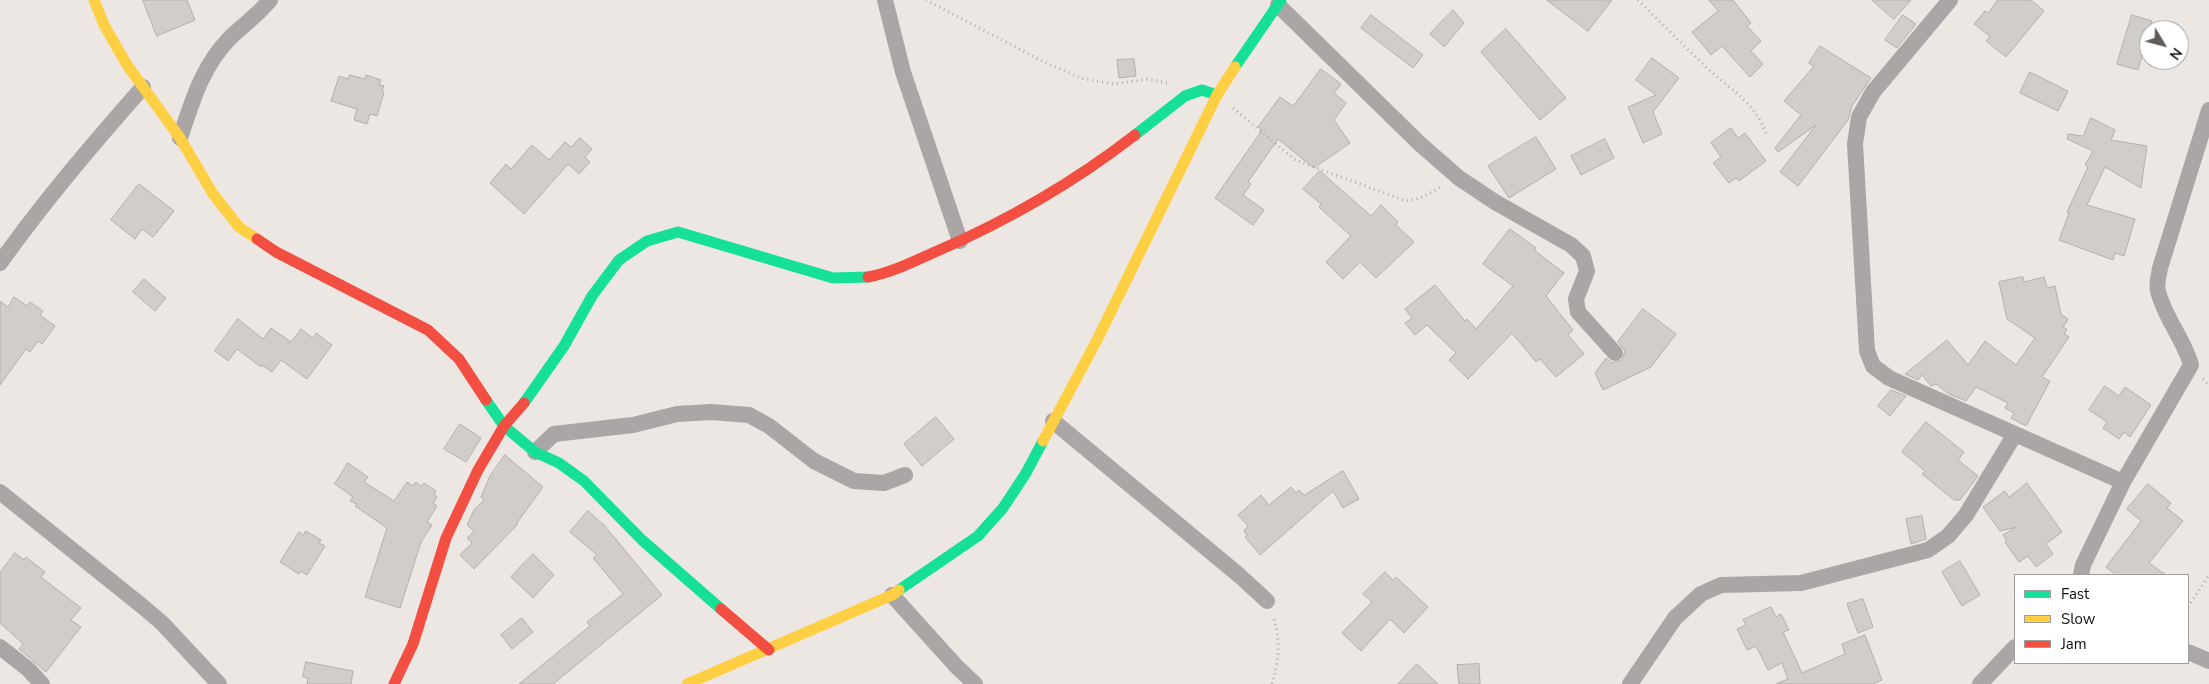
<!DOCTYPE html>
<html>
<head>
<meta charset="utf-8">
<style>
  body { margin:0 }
  #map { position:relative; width:2209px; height:684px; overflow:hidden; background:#ece7e2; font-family:"Nunito Sans",sans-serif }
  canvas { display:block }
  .legend { position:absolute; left:2014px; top:574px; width:175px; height:90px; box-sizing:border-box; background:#fff; border:1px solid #a19f9e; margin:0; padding:6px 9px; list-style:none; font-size:15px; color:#13100d }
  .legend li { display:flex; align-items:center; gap:10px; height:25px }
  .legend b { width:25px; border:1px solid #a19f9e }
  .north { position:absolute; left:2139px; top:20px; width:50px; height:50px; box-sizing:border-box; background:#fff; border:1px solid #a19f9e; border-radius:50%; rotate:127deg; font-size:14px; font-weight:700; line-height:20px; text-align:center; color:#13100d }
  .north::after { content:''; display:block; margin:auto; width:18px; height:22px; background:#5f5b58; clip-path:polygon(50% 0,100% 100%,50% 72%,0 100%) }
</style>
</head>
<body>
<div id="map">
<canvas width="2209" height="684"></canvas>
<ul class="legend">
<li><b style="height:6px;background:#16e098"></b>Fast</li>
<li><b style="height:6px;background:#ffcf43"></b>Slow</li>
<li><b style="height:6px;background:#f24e42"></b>Jam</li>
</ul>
<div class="north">N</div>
</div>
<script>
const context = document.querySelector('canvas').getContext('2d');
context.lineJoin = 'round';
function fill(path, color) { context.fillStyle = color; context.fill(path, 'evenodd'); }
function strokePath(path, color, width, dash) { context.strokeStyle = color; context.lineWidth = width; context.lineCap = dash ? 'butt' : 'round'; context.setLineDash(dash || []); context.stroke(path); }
const building = new Path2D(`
  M143,0H187L195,20L157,36Z
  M1547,0H1612L1588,31Z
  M1709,0H1733L1751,23L1747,26L1761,41L1751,51L1763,64L1750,77L1722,46L1711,55L1692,32L1718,11Z
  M1872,0H1911L1894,19Z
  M1998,0H2031L2044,11L2006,57L1986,41L1990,36L1974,24L1985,11L1988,13Z
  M1453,10L1464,23L1444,47L1430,34Z
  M1371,15L1423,55L1413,68L1361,28Z
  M1903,15L1916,24L1897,48L1885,40Z
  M2132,15L2152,21L2138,70L2117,64Z
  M1506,29L1566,98L1540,120L1481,52Z
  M1820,46L1871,78L1852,106L1848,120L1798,186L1780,172L1816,125L1778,152L1775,148L1801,115L1784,101L1814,66L1809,63Z
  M1652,58L1679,78L1653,112L1662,134L1643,143L1628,107L1656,95L1636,80Z
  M1134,59L1136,76L1119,78L1117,60Z
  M1321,69L1341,84L1334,93L1346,103L1334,120L1350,143L1314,168L1278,139L1248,182L1251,184L1243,195L1264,210L1253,225L1215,198L1262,130L1258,127L1280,97L1293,106Z
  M2030,72L2068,91L2058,111L2020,93Z
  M350,75L365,79L366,75L381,80L379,85L384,86L382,91L384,92L377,116L370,114L367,124L354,120L357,109L331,101L339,76L348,79Z
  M2091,118L2115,130L2111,140L2147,146L2141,188L2105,167L2087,205L2135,219L2124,256L2115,253L2113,260L2059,240L2069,213L2067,212L2088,167L2085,165L2093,151L2067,139L2068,134L2083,136Z
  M1731,128L1738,138L1745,133L1766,161L1739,181L1736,178L1729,183L1713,163L1721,157L1711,143Z
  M1536,137L1556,169L1509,198L1488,166Z
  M580,138L592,149L585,157L590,162L579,174L568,164L524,214L490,183L506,164L511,169L532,145L549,160L565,142L571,147Z
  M1605,139L1614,158L1581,175L1571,156Z
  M1320,171L1371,216L1381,205L1398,222L1396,225L1414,242L1376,278L1360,262L1343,279L1326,262L1351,236L1319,207L1321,204L1303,189Z
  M139,184L174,211L153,237L142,229L135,239L111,220Z
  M1510,229L1536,248L1534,250L1564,273L1546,296L1573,330L1568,335L1584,354L1556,377L1540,359L1536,362L1512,333L1468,379L1449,360L1456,353L1427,325L1415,335L1405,323L1412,318L1405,309L1435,285L1465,321L1467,319L1476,329L1513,286L1483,264Z
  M2023,277L2024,282L2044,277L2047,288L2055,286L2061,314L2068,319L2063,327L2067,329L2064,334L2069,337L2042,377L2050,381L2026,426L2011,418L2014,413L2005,408L2008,403L1976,387L1966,401L1949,394L1936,384L1931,386L1922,375L1918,380L1905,374L1947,340L1968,365L1985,341L2016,365L2035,338L2007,319L1999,282Z
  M144,279L166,298L155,311L133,292Z
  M14,297L27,306L30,302L43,311L40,315L55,326L42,344L38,341L30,352L26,349L0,385V301L8,307Z
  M1643,309L1676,334L1651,367L1603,390L1595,373L1606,358L1612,363L1622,360L1625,351L1618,342Z
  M238,319L263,339L271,328L291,342L301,329L313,338L316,333L332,345L307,379L281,360L272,372L262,365L261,367L237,349L228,361L215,351Z
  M2105,386L2119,396L2125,387L2151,405L2130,437L2124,432L2119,439L2103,428L2107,422L2089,410Z
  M1891,390L1906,396L1890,416L1878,406Z
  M936,417L954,439L922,466L904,444Z
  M1926,422L1964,452L1958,460L1978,476L1960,500H1954L1922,474L1925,471L1902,452Z
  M460,424L481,438L466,462L444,449Z
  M505,455L543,487L517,523L518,524L474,569L460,555L472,543L467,538L474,531L467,525L474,510L484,500L481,497L490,476Z
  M348,463L368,477L364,482L394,501L407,482L413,486L416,482L421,486L424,483L436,491L434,494L437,497L433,503L437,506L427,522L432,525L421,542L400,608L365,597L387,528L355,506L357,504L350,501L353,497L335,484Z
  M1343,471L1359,499L1343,508L1333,491L1260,555L1245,537L1247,535L1244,531L1248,526L1238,515L1261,495L1269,505L1291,487L1296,493L1299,490L1304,495Z
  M2027,483L2062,532L2046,544L2053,554L2036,567L2028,556L2019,562L2005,542L2007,541L2003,535L2016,527L2000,531L1983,507L2005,491L2009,497Z
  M2148,484L2171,503L2167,508L2183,521L2149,563L2166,575H2116L2106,567L2141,521L2127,509Z
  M588,511L604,525L662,595L553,684H519L590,626L587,622L623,594L593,558L597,555L570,532Z
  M1922,516L1926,539L1911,544L1906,519Z
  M306,531L321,540L319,543L325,546L307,575L301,571L299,574L280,562L299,532L303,535Z
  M15,553L24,560L26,557L45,572L41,577L81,608L71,620L81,627L46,672L19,649L23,644L0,623V573Z
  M533,554L554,575L533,598L511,577Z
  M1960,561L1980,595L1962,606L1942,572Z
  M1385,572L1393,580L1396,577L1428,607L1404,633L1390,619L1361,651L1342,633L1372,602L1363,594Z
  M1863,599L1873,627L1858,633L1847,604Z
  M1771,607L1776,617L1781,614L1789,630L1783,632L1802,673L1845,654L1842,644L1865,635L1882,680L1873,684H1776L1788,679L1782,663L1768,670L1756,646L1747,650L1737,629L1746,625L1743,620Z
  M522,618L533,632L512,649L501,635Z
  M306,662L353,671L351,684H307L308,678L303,677Z
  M1417,664L1438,684H1398Z
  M1479,664L1480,684H1459L1457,665Z`);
fill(building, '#d1ceca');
strokePath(building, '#b3afac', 1);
strokePath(new Path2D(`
  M926,0L1042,61L1081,78L1113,84L1148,79L1167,83
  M1638,0C1660,22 1682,44 1705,66C1728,88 1756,103 1766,134
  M1233,108L1295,160L1406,201L1420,198L1443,186
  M2203,379L2209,386
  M2188,607L2209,575
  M1272,684C1279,661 1281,639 1273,616`), '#b0acaa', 3, [1, 4]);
strokePath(new Path2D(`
  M885,0L903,72L960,241
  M1950,0L1873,92L1859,117L1855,144L1867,351L1873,366L1889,378L2123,482
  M1278,5L1420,144L1459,178L1495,202L1571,245L1583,256L1587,271L1576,299L1578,312L1615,353
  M180,138C192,102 202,66 230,38C243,25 258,15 270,0
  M0,263C44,201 93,144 143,87
  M1053,421L1240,576L1267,601
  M535,452L554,434L633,425L677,414L711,412L749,415L769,426L814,461L854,481L884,483L905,475
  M0,492L142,606L162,623L219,684
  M2081,575L2083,565L2123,482L2191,365C2184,339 2164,317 2158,291C2156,284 2159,275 2160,268L2209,110
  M892,595L956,666L975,684
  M0,647L28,669L42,684
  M2188,652L2209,661
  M1630,684L1675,618L1701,594L1721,585L1801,583L1928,550L1948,536L1966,515L2015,434
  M1980,684L2015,647`), '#aaa6a5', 16);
strokePath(new Path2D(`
  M1235,67L1281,0
  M1135,135L1185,96L1202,90L1217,95
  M486,400L504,426L535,452L559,463L584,481L642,540L721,609
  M524,403L564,346L592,296L619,260L647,241L678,232L833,278L868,277
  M899,590L978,536L1003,508L1026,473L1043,441`), '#16e098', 11);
strokePath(new Path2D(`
  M94,0L104,25L127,65L180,138L213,194L239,227L257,239
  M1043,441L1098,338L1217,95L1235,67
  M687,684L892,595L899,590`), '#ffcf43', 11);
strokePath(new Path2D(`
  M257,239L276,252L428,330L459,359L486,400
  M868,277C891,273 914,261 935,252C1007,221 1073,183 1135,135
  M721,609L769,650
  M394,684L413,644L446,538L478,470L504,426L524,403`), '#f24e42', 11);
</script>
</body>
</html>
